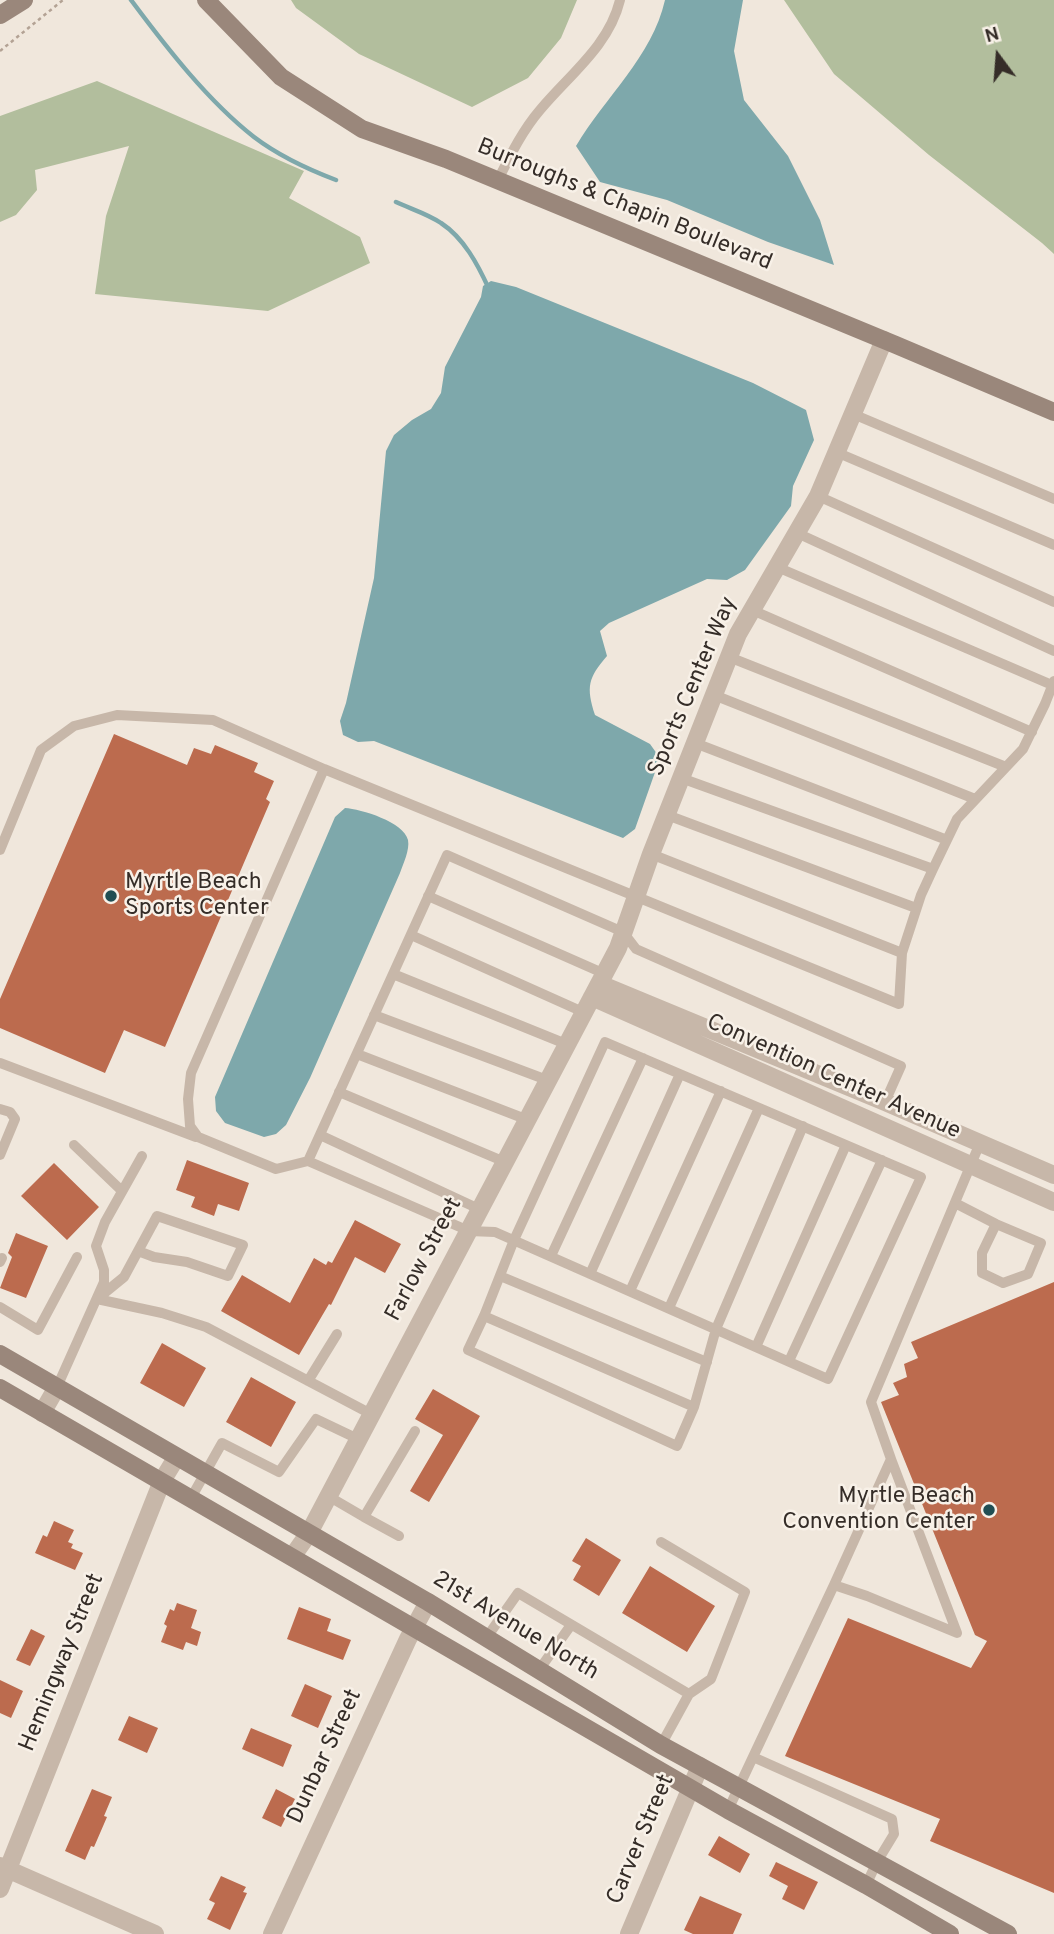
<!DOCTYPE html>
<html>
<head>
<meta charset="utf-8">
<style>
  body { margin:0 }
  #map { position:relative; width:1054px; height:1934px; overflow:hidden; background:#f0e7dc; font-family:Overpass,sans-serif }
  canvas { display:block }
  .north { position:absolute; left:963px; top:21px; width:70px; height:70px; -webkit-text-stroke:5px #f8f1e8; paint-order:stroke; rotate:344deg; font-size:19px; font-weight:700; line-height:28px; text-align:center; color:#352d28 }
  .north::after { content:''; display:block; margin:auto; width:24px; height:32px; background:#352d28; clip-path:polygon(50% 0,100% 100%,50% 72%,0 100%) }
</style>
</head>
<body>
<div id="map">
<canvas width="1054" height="1934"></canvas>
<div class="north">N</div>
</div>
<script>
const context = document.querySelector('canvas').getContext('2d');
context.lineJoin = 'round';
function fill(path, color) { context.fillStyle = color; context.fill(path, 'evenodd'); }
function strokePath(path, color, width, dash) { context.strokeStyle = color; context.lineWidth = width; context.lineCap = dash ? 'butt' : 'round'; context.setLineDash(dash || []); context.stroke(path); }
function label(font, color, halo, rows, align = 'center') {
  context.font = font + ' Overpass,sans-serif'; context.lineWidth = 5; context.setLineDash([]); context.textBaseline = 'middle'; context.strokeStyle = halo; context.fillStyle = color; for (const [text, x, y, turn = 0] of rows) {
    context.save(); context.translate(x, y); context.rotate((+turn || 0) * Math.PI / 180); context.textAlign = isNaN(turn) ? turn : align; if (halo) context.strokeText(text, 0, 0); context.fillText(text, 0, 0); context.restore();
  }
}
fill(new Path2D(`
  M291,0H577L561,38L528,78L472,107L359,54L296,8Z
  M784,0H1054V254L1042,243L929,155L834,74Z
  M97,81L304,171L289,198L360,237L370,263L268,311L95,294L106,216L129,146L35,170L37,190L16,215L0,222V116Z`), '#b2be9d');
fill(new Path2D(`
  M665,0H743L734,51L744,100L788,156L820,220L834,265L768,242L667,200L600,182L576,146C605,97 652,57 665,0Z
  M491,281L516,287L753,383L806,410L814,440L793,486L791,506L745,570L727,580L707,579L609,623L600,631L607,656C588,678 586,687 595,715L650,744L660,758L635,829L623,838L374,741L358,742L343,735L340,721L346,703L374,578L386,451L394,435L412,420L431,409L441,393L445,367L481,297L483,286Z
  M345,808C361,809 404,822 408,840C410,850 403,864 400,873L310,1078L286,1125L276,1134L264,1137L225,1123L216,1111L215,1097L335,817Z`), '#7ea8ab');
strokePath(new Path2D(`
  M131,0C166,47 208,101 254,137C279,156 307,169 336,180
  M396,202C411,209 428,214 441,223C464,238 478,265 489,289`), '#7ea8ab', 4.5);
fill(new Path2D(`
  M114,734L187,765L194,748L211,754L215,745L258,763L254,772L274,781L266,799L270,802L165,1047L124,1030L105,1073L0,1028V999Z
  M187,1160L249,1183L239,1211L218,1204L214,1216L191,1207L195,1197L176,1190Z
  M54,1163L99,1207L67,1240L21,1196Z
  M355,1220L401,1244L385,1273L355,1257L331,1305L329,1304L299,1355L221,1311L242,1275L290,1303L314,1258L326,1265L328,1261L332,1263Z
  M16,1233L48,1246L26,1298L0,1288L12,1257L8,1253Z
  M1054,1282V1893L930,1841L940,1819L785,1756L848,1618L971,1668L987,1641L975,1635L881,1402L899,1395L893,1383L907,1377L904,1364L918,1358L911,1342Z
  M162,1343L206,1368L184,1407L140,1383Z
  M251,1377L296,1402L271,1447L226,1422Z
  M433,1389L480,1416L429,1502L410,1491L443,1435L415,1419Z
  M54,1521L74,1530L68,1542L73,1544L71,1548L83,1553L75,1570L35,1553L43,1535L47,1537Z
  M586,1538L621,1560L599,1596L573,1580L581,1566L572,1561Z
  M650,1566L715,1606L687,1652L622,1613Z
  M177,1603L197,1610L191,1628L201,1632L197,1646L186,1642L183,1650L161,1642L167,1626L164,1624L170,1609L174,1611Z
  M299,1607L331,1619L327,1631L351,1640L343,1660L287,1639Z
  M31,1629L45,1636L30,1666L16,1660Z
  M0,1680L23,1691L11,1718L0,1713Z
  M305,1684L332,1696L318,1728L291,1716Z
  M129,1716L158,1728L147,1753L118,1740Z
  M251,1728L292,1745L283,1767L242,1749Z
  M92,1789L112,1797L104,1816L107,1817L94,1847L91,1846L85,1860L65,1851Z
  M276,1789L295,1799L281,1827L262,1818Z
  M719,1836L750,1854L740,1873L708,1855Z
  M776,1862L818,1882L804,1910L782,1899L788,1886L769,1876Z
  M221,1876L246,1887L243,1892L247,1893L230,1930L207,1919L215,1903L209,1900Z
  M700,1896L742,1914L733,1934H693L684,1930Z`), '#bc6b4e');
strokePath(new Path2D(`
  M0,51L63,0`), '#b3a294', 2.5, [3.5, 3.5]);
strokePath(new Path2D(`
  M498,180C510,156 522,131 540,110C569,75 609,46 620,0
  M853,414L1054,499
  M836,452L1054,545
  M818,496L1054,602
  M797,533L1054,651
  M777,567L1052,685
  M752,610L1032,732
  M729,657L1006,767
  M714,695L975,799
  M695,743L947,840
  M681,778L933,869
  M667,815L916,908
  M0,850L41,750L74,726L117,715L213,720L324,769L899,1004L902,953L921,895L933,869L957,819L1023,749L1045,704L1054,681
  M651,854L902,953
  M428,896L605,974
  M411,935L583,1012
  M393,974L566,1044
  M374,1015L547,1080
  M357,1054L528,1120
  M0,1063L196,1137
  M339,1092L505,1162
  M0,1109L10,1112L15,1119L0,1155
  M803,1126L716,1329L694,1407L677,1446L468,1350L484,1316L514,1240L605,1042L921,1177L828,1379L495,1232L469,1231L308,1161L447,855L623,932L636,949L901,1066L885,1102
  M320,1135L479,1209
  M74,1145L122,1191
  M308,1161L276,1169L198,1137L190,1126L188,1099L191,1073L324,769
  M955,1203L996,1224L1041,1243L1028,1274L1003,1283L982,1273V1253L996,1224
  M551,1256L643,1058
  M0,1262L2,1258
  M590,1274L680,1074
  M500,1276L707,1362
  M630,1291L721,1091
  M97,1299L124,1277L157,1216L243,1245L228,1276L187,1262L154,1257L138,1251
  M97,1299L162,1313L206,1327L371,1414
  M0,1307L38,1330L77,1257
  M669,1308L759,1108
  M484,1316L694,1407
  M756,1347L846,1145
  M789,1361L882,1160
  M308,1381L337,1334
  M57,1387L104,1282V1270L96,1246L105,1222L142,1156
  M328,1496L364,1517L415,1431
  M191,1498L222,1443L279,1472L316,1419L358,1439
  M364,1517L399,1536
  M661,1542L745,1592L711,1679L689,1694L661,1745
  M834,1585L867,1596L957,1633L891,1459
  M487,1637L518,1593L689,1694
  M539,1670L571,1625
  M753,1757L892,1819L894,1834L877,1862L866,1885
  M728,1810L834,1585L891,1459L871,1402L980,1143`), '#c7b7a9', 10);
strokePath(new Path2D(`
  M600,984L885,1102L1054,1175
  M592,997L1054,1202
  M42,1413L57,1387
  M292,1557L309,1533L618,948L651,854L738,634L818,496L884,340
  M0,1866L155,1934
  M0,1889L162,1481L176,1458
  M272,1934L408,1639L428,1602
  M629,1934L700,1766`), '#c7b7a9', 18);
strokePath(new Path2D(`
  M206,0L281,77L362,129L446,159L896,345L1054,412
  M0,15L24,0
  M0,1354L428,1602L661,1745L1008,1934
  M0,1388L728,1810L866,1885L950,1934`), '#9a877b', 18);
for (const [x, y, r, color] of [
  [111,896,7,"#214e53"],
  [989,1510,7,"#214e53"]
]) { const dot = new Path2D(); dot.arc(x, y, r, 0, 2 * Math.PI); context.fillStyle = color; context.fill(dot); strokePath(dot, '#f8f1e8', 2.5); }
label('23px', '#352d28', '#f8f1e8', [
  ["Burroughs & Chapin Boulevard",624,206,22],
  ["Sports Center Way",694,687,-67],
  ["Convention Center Avenue",833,1078,24],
  ["Farlow Street",425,1260,-62],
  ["21st Avenue North",515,1627,31],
  ["Hemingway Street",63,1663,-68],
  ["Dunbar Street",326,1757,-65],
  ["Carver Street",642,1840,-67]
]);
label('23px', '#352d28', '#f8f1e8', [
  ["Myrtle Beach",125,883],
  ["Sports Center",125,909],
  ["Myrtle Beach",975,1497,"right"],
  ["Convention Center",975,1523,"right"]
], 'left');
</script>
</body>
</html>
